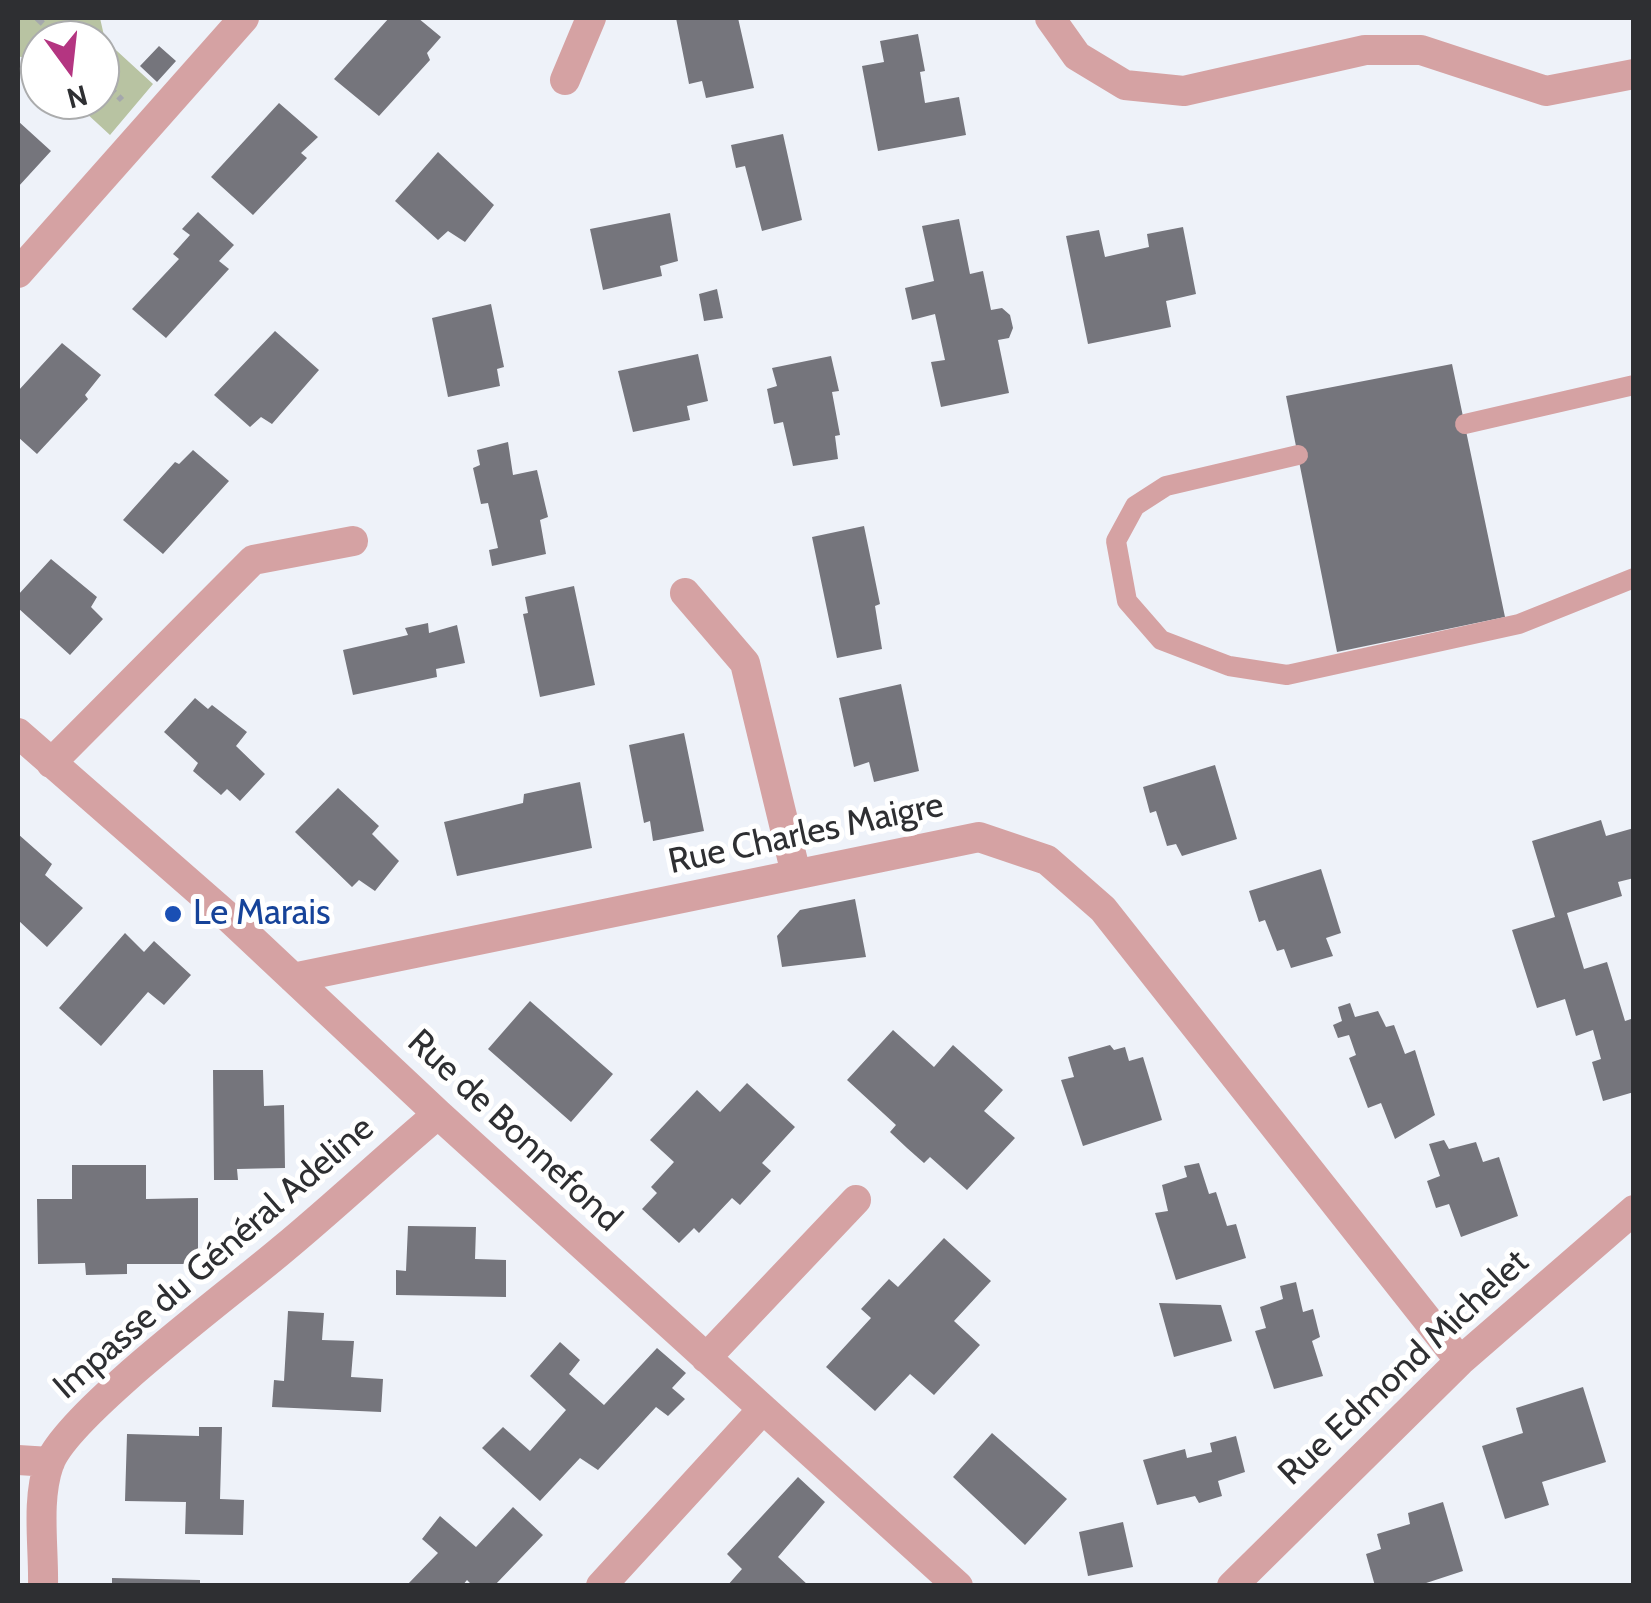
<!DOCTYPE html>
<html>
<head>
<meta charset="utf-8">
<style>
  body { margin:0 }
  #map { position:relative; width:1651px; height:1603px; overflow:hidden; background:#eef2f9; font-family:Cabin,sans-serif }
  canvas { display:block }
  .frame { position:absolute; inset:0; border:20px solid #2e2f32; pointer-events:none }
  .north { position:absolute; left:20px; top:20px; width:100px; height:100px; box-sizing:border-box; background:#fff; border:2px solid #abacad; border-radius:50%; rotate:165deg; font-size:28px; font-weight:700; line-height:40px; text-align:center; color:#2e2f32 }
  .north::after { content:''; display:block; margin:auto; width:35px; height:45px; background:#b43581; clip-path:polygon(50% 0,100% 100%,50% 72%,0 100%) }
</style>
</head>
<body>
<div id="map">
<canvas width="1651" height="1603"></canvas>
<div class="frame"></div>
<div class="north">N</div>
</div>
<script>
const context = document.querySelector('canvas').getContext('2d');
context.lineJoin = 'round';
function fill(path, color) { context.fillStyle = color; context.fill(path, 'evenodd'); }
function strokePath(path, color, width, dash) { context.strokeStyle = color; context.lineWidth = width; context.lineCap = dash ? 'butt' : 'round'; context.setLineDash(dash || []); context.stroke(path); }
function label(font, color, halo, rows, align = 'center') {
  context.font = font + ' Cabin,sans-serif'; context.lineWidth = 10; context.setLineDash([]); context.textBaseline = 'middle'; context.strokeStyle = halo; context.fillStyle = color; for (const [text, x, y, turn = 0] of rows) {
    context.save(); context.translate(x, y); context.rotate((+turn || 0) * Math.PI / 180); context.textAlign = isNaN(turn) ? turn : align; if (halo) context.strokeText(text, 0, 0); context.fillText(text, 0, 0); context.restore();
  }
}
fill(new Path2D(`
  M18,18H100L105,40L153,84L110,135L72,100H100V40H40V71L27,59L18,56Z`), '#b8c3a2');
fill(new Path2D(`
  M389,18H418L441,37L427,53L430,60L379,116L334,79Z
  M676,18H738L754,88L706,98L702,81L689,84Z
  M918,34L925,71L920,72L925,103L959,97L966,135L878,151L862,66L884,62L880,41Z
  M159,46L176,61L157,82L140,66Z
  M279,103L318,137L301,153L307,158L253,215L211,177Z
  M18,121L51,151L18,187Z
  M783,134L802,220L762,231L745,166L736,168L731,145Z
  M438,152L494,205L465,242L448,231L438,240L395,201Z
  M198,212L234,245L219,261L229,269L166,338L132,309L179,259L173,254L190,235L182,229Z
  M670,213L678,261L660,266L662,276L603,290L590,229Z
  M959,219L970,274L983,271L991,310L1002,308L1010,315L1013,328L1009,338L998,340L1009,393L941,407L931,362L945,360L935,314L912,320L905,288L934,281L922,226Z
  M1183,227L1196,294L1166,301L1171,327L1088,344L1066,236L1099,230L1105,257L1149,247L1147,234Z
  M717,289L723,318L704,321L699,294Z
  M491,304L504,367L497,369L500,386L448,397L432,318Z
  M275,331L319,370L272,424L261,417L250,427L214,395Z
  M62,343L101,375L85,395L88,399L37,454L18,437V391Z
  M698,354L708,401L687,406L690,420L633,432L618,371Z
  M831,356L839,391L832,392L840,435L835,436L838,459L793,466L783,422L774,424L767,389L777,386L772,368Z
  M1452,364L1505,617L1337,652L1286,396Z
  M508,442L513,475L537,470L548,517L540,520L546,554L492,566L489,550L498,548L488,503L481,504L473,468L480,465L477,450Z
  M193,450L229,481L163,554L123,520L175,462L179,464Z
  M864,526L880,604L875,606L882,649L837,658L812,537Z
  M51,559L97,597L91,607L103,619L70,655L18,608V595Z
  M574,586L595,685L540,697L523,614L528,613L525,597Z
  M428,623L429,633L457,625L465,663L436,669L437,677L353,695L343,650L408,635L405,628Z
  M901,684L919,771L874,782L869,762L854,767L839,698Z
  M195,698L208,709L212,705L247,732L236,746L265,774L240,801L227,789L221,795L193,771L198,763L164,732Z
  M684,733L704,831L653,841L650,821L644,823L629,745Z
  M1215,765L1237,839L1182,856L1176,844L1167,846L1156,811L1150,813L1143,787Z
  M580,782L592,848L457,876L444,822L523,803L524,794Z
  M338,788L379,826L372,834L399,861L375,891L359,880L352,887L295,832Z
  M1601,820L1606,836L1634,828V878L1618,882L1622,896L1567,913L1584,969L1607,962L1625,1021L1634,1018V1092L1603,1101L1592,1062L1601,1059L1593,1030L1576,1036L1565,999L1537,1008L1512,930L1555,917L1532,841Z
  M18,834L52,864L45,875L83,908L47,947L18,920Z
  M1321,869L1341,933L1326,938L1333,956L1291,968L1284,949L1277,951L1265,920L1259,922L1249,891Z
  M855,899L866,957L782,967L777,936L800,910Z
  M125,933L144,952L154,941L191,975L164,1005L148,992L101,1046L59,1008Z
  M530,1001L613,1074L571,1122L488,1049Z
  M1350,1003L1355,1017L1378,1011L1386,1027L1394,1025L1405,1054L1415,1050L1435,1115L1395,1139L1381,1103L1368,1108L1349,1058L1356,1055L1349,1035L1338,1038L1333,1025L1342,1021L1338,1007Z
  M893,1030L934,1067L953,1045L1003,1090L984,1111L1015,1138L967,1190L930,1157L924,1163L907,1148L890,1132L896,1125L847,1080Z
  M1110,1045L1114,1050L1125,1047L1129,1061L1143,1057L1162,1120L1083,1146L1061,1080L1074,1077L1068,1057Z
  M213,1070H263L264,1106L284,1105L285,1168L237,1169L238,1180H214Z
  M747,1083L795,1127L762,1163L771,1171L740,1205L732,1198L699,1233L694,1228L679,1243L642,1209L657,1193L651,1187L674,1162L650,1140L697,1090L720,1112Z
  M1444,1140L1449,1149L1476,1142L1483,1162L1499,1157L1518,1216L1461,1237L1449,1204L1436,1208L1427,1181L1440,1176L1429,1144Z
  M1199,1163L1209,1194L1216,1192L1227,1226L1236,1224L1246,1258L1176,1280L1155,1213L1168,1211L1162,1185L1187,1177L1184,1166Z
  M72,1165H146V1199L198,1198V1264H127V1274L86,1275L85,1263L38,1264L37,1199H72Z
  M408,1226L476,1227L475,1259L506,1260V1297L396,1295V1270L406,1271Z
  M944,1238L991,1281L954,1321L980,1345L934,1395L910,1374L875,1411L826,1367L871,1318L861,1309L889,1279L898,1287Z
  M1296,1282L1303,1312L1313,1309L1320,1337L1312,1341L1323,1376L1274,1389L1255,1331L1266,1328L1260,1307L1283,1299L1280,1286Z
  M1159,1303L1221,1305L1232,1341L1174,1357Z
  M288,1311L324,1313L322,1340L354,1341L351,1377L383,1379L381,1412L272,1407L274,1380L284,1381Z
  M560,1342L580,1360L569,1374L604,1405L657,1348L686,1373L672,1388L685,1399L668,1416L656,1407L598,1470L580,1458L540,1501L482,1448L503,1427L530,1451L566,1410L530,1376Z
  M1583,1387L1606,1462L1542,1482L1549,1505L1505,1519L1482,1446L1523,1433L1516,1408Z
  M199,1427H222L220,1499L244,1500L243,1535L185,1534L186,1502L125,1501L127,1434L199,1436Z
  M992,1433L1067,1499L1025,1545L953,1477Z
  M1236,1436L1245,1472L1218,1481L1222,1496L1199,1503L1195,1496L1157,1505L1143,1460L1185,1449L1187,1458L1212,1452L1210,1443Z
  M798,1477L825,1502L778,1557L809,1586H727L742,1569L727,1554Z
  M1443,1502L1463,1571L1417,1586H1375L1366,1554L1381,1549L1377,1534L1410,1524L1408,1513Z
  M513,1507L543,1535L494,1586H473L467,1580L462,1586H406L438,1553L422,1539L440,1516L476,1547Z
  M1123,1522L1133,1567L1088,1576L1079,1532Z
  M112,1578L200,1580V1586H112Z`), '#75757c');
strokePath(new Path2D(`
  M37,18L60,40
  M100,78L122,100`), '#a4a7ac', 6, [8, 5]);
strokePath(new Path2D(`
  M1465,424L1634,385
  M1298,455L1166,486L1135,506L1116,541L1127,601L1161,640L1229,666L1287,675L1519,624L1634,578`), '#d5a2a3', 20);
strokePath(new Path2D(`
  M1050,18L1077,56L1125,85L1184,91L1365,50H1421L1546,91L1634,74
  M565,80L591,18
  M18,273L244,18
  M685,593L745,663L796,874
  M18,733L225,914L438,1114L958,1586
  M51,763L253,560L353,541
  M293,978L979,837L1047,860L1103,909L1460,1361
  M706,1358L856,1200
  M18,1460L50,1462
  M43,1586C44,1547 36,1501 49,1464C67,1414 235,1290 283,1249C336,1205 386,1158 438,1114
  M601,1586L763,1409
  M1232,1586L1460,1361L1634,1210`), '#d5a2a3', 30);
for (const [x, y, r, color] of [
  [173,914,10,"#1a4fb4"]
]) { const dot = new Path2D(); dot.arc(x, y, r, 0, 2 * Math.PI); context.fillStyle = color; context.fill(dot); strokePath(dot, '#fff', 4); }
label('35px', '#2e2f32', '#fff', [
  ["Rue Charles Maigre",806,834,-12],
  ["Rue de Bonnefond",514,1131,43],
  ["Impasse du Général Adeline",214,1258,-41],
  ["Rue Edmond Michelet",1404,1368,-43]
]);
label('35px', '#164399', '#fff', [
  ["Le Marais",193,914]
], 'left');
</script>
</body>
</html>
